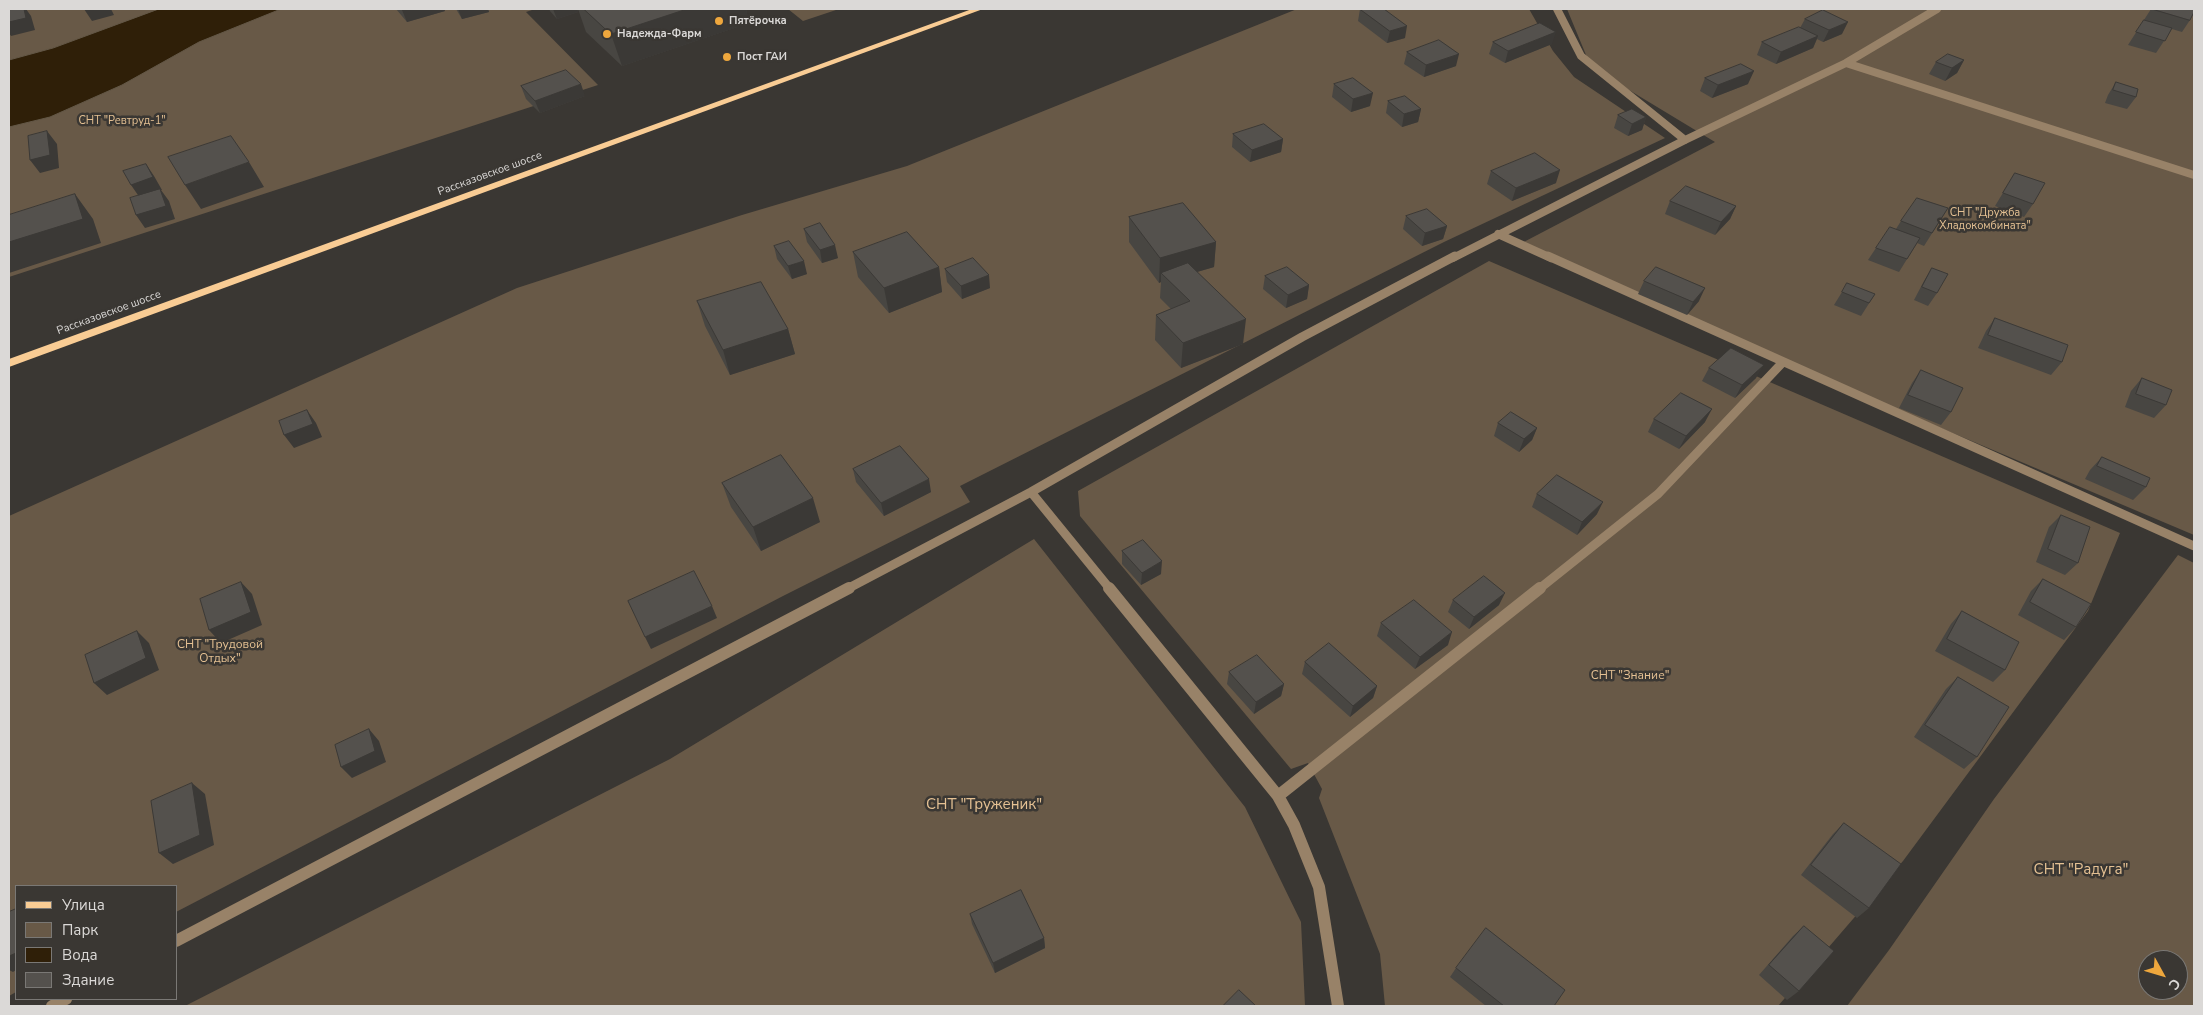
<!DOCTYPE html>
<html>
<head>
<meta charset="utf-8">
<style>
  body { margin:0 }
  #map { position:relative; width:2203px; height:1015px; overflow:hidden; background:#3a3733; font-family:"Nunito Sans",sans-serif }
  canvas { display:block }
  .frame { position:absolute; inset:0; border:10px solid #dbd9d7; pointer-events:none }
  .legend { position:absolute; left:15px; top:885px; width:162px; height:115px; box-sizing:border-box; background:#3a3733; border:1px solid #7a7875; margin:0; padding:6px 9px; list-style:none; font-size:15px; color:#dbd9d7 }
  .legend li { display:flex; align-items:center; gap:10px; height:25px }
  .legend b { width:25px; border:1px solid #7a7875 }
  .north { position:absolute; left:2138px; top:950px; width:50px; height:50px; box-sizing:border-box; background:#3a3733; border:1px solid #7a7875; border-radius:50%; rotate:129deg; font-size:14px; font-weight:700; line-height:20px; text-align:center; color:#dbd9d7 }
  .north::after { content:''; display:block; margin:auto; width:18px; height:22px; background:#eea73d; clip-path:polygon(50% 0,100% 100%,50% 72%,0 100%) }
</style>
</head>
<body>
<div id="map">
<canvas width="2203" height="1015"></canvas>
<div class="frame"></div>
<ul class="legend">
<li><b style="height:6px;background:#f9cc94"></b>Улица</li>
<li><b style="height:14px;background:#685947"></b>Парк</li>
<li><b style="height:14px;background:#2f1f08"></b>Вода</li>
<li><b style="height:14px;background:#54514d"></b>Здание</li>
</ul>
<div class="north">С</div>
</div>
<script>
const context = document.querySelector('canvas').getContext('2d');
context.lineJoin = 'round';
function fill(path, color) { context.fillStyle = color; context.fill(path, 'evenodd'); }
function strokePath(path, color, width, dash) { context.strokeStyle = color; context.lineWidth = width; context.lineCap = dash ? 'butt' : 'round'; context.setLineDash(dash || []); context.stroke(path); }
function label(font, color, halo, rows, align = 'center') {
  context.font = font + ' "Nunito Sans",sans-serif'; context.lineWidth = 5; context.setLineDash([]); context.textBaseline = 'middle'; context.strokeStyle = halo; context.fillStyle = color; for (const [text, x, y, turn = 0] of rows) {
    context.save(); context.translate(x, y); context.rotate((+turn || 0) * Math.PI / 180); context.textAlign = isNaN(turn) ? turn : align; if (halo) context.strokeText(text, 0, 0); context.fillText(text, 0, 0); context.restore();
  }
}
fill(new Path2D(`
  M9,9H535L526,12L598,85L9,277Z
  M788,9H839L803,21Z
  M1297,9H1529L1553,51L1574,77L1665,138L1444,242L960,486L970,502L783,596L176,912V886H16V992L9,996V516L517,288L742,215L907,166Z
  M1567,9H2194V535L1877,401L1518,245L1715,142L1591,67Z
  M1489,261L2120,533L2088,611L1903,861L1778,1006H1385L1380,954L1319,798L1322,789L1308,763L1291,769L1080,516L1078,491Z
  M1034,539L1245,807L1301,922L1305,1006H185L670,759Z
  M2178,555L2194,563V1006H1847L1889,950L1994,799ZM2148,960H2178V990H2148Z`), '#685947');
const water = new Path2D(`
  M159,9H281L199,42L122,85L50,117L9,127V60L53,48Z`);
fill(water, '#2f1f08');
strokePath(water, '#635746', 1);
strokePath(new Path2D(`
  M1557,9L1581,56L1685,140
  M1846,63L2194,175
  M1498,234L1551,258
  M1453,258L1685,140L1846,63L1937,9`), '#988268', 8);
strokePath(new Path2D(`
  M1548,256L2194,546
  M1031,492L1110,589
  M847,589L1031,492L1302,337L1455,256
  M1539,589L1658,494L1783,362`), '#988268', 9);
strokePath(new Path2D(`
  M1109,588L1278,796L1294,825L1319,887L1338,1006
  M1278,796L1540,588
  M176,941L849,588
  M52,1006L66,999`), '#988268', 12);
fill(new Path2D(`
  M972,9H983L9,367V359Z`), '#f9cc94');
fill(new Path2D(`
  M396,9H444L445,11L407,22Z
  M456,9H488L489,12L462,19Z
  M549,9H577L578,12L557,19L550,11Z
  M578,9H746L749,23L622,66L586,32Z
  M1360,9L1405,38L1387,43L1358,21Z
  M2151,9H2194V12L2190,20L2182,32L2172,29L2156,53L2128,45Z
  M1805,19L1842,34L1823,42L1817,39L1813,48L1776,64L1757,55L1762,42L1800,28Z
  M1493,42L1552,44L1505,63L1489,54Z
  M1407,52L1456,66L1424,77L1404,64Z
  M1964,60L1957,73L1945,81L1929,74L1936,62Z
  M1705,78L1748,84L1712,98L1700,91Z
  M2116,82L2136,97L2127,109L2105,103L2108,95Z
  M1334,84L1370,106L1351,112L1332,97Z
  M521,86L585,96L540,113L526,99Z
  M1388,101L1421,109L1418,122L1402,127L1386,113Z
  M1618,115L1646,117L1642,130L1628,136L1614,128Z
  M1233,134L1283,139L1281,152L1250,162L1232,147Z
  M1491,171L1556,183L1512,201L1487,184Z
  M2015,173L2033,204L2024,217L1995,206Z
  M1670,201L1736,206L1730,219L1715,235L1665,214Z
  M1948,208L1924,246L1917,243L1899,272L1868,260L1876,248L1896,229L1901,221Z
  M1406,216L1447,226L1443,239L1422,246L1403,229Z
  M1129,217L1216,242L1214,267L1197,272L1243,344L1181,368L1155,340L1156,315L1171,309L1160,298L1161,282L1159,283L1129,242Z
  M804,229L838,258L822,263L807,242Z
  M774,246L807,274L792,279L777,259Z
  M853,252L939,267L942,292L889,313L858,277Z
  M1932,268L1937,293L1928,306L1914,300L1924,281Z
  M945,269L990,288L962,299L947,282Z
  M1265,276L1309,285L1307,299L1286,308L1263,289Z
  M1644,281L1699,301L1687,315L1638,294Z
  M1842,292L1875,294L1861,316L1834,305Z
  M697,301L788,329L795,354L730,375L705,326Z
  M1995,318L2062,362L2051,375L1978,348L1986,331Z
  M1709,368L1756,378L1735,398L1702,381Z
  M1921,370L1951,412L1941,425L1899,408L1912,383Z
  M2142,378L2166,405L2154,418L2125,407L2131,391Z
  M1654,419L1705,422L1679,449L1648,432Z
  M1498,423L1537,428L1532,440L1519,452L1494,436Z
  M2102,457L2146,487L2133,500L2085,479L2090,470Z
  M853,469L931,492L884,516L856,482Z
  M722,483L820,522L761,551L731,507Z
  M1537,494L1597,514L1577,535L1532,507Z
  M2061,515L2078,563L2065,575L2036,562L2049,527Z
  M1122,551L1161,574L1141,585L1122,564Z
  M2043,579L2076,627L2064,640L2018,615L2031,591Z
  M1453,600L1499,605L1469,629L1448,612Z
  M1962,611L2005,670L1993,682L1935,651L1951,624Z
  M1381,623L1448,645L1415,669L1377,636Z
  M1305,662L1377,686L1373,698L1350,717L1302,674Z
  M1229,672L1284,684L1281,696L1254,714L1227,684Z
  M1958,677L1977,757L1964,769L1914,737L1946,689Z
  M1844,823L1869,908L1857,918L1801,875L1833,834Z
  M970,914L1044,938L1045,948L995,973L972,924Z
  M1804,926L1799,991L1787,1000L1759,975L1793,936Z
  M1456,968L1554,1006H1486L1450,977Z`), '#484642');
fill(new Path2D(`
  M24,9H26L31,16L35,30L11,36L9,33V22Z
  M84,9H111L114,15L92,21Z
  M407,9H444L445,11L407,22L402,10Z
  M458,9H488L489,12L462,19Z
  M553,9H577L578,12L557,19Z
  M687,9H746L749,23L622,66L611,34Z
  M1848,22L1842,34L1823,42L1829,30Z
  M1407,26L1405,38L1387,43L1390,31Z
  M1556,32L1552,44L1505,63L1508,51Z
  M1818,36L1813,48L1776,64L1781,52Z
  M1459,54L1456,66L1424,77L1426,65Z
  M1964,60L1957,73L1945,81L1952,68Z
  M1754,71L1748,84L1712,98L1718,85Z
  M581,84L585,96L540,113L535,101Z
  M1373,93L1370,106L1351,112L1353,99Z
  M1421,109L1418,122L1402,127L1404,114Z
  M1646,117L1642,130L1628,136L1632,124Z
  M47,131L57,144L59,168L40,173L30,160Z
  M1283,139L1281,152L1250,162L1252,150Z
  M249,162L264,187L201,209L185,185Z
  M146,164L154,176L162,190H161L169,201L175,219L145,228L136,215L140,198L131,185Z
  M1560,170L1556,183L1512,201L1516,188Z
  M75,194L93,219L101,243L9,273V242Z
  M1736,206L1730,219L1715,235L1721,222Z
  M1447,226L1443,239L1422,246L1425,233Z
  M1216,242L1214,267L1169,280L1161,273V282L1159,283L1160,258Z
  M835,245L838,258L822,263L820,250Z
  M804,261L807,274L792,279L788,266Z
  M939,267L942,292L889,313L884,288Z
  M989,275L990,288L962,299L961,286Z
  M1309,285L1307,299L1286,308L1288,295Z
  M1705,288L1699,301L1687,315L1693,302Z
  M1246,319L1243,344L1181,368L1183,343Z
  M788,329L795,354L730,375L723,350Z
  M1764,365L1756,378L1735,398L1742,385Z
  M1712,409L1705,422L1679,449L1686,436Z
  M307,410L316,423L322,437L294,448L284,435Z
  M1537,428L1532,440L1519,452L1524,439Z
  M929,479L931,492L884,516L881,503Z
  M813,498L820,522L761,551L753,527Z
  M1603,502L1597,514L1577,535L1582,522Z
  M1162,561L1161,574L1141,585L1142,573Z
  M241,582L252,594L262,625L221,643L209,630Z
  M1505,593L1499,605L1469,629L1474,617Z
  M712,606L717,618L651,649L645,637Z
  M137,631L149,643L159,670L107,695L94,683Z
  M1452,632L1448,645L1415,669L1420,657Z
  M1284,684L1281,696L1254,714L1256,702Z
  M1377,686L1373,698L1350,717L1353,706Z
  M369,729L379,741L386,762L352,778L341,767Z
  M192,783L205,794L214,845L173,864L159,853Z
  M1044,938L1045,948L995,973L993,963Z
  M16,953V970L13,972L9,970V956Z`), '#3b3936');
const building = new Path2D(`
  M9,9H24L26,18L9,22Z
  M584,9H687L611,34Z
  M1360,9H1384L1407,26L1390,31Z
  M2152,9H2191L2194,10V12L2190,20Z
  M1823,10L1848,22L1829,30L1805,19Z
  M2144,20L2172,28L2165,41L2136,32Z
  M1540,23L1556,32L1508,51L1493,42Z
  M1799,27L1818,36L1781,52L1762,42Z
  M1439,40L1459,54L1426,65L1407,52Z
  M1948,54L1964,60L1952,68L1936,62Z
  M1741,64L1754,71L1718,85L1705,78Z
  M566,70L581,84L535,101L521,86Z
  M1353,78L1373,93L1353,99L1334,84Z
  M2116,82L2138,89L2136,97L2113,90Z
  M1405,96L1421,109L1404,114L1388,101Z
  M1632,109L1646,117L1632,124L1618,115Z
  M1264,124L1283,139L1252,150L1233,134Z
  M47,131L50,155L30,160L28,136Z
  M231,136L249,162L185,185L168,157Z
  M1535,153L1560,170L1516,188L1491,171Z
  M146,164L153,177L131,185L123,171Z
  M2015,173L2045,183L2033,204L2003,193Z
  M1686,186L1736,206L1721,222L1670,201Z
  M160,189L166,206L136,215L130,198Z
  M75,194L83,219L9,242V215Z
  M1917,198L1948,208L1932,233L1901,221Z
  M1183,203L1216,242L1160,258L1129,217Z
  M1427,209L1447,226L1425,233L1406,216Z
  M820,223L835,245L820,250L804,229Z
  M1890,227L1920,238L1907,259L1876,248Z
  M907,232L939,267L884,288L853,252Z
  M789,241L804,261L788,266L774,246Z
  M973,258L989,275L961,286L945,269Z
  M1188,263L1246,319L1183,343L1156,315L1190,301L1161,273Z
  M1287,267L1309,285L1288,295L1265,276Z
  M1656,267L1705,288L1693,302L1644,281Z
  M1932,268L1948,274L1937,293L1922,287Z
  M761,282L788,329L723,350L697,301Z
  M1847,283L1875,294L1869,303L1842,292Z
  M1995,318L2068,345L2062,362L1988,335Z
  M1731,348L1764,365L1742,385L1709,368Z
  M1921,370L1963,388L1951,412L1908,395Z
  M2142,378L2172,390L2166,405L2136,394Z
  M1681,393L1712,409L1686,436L1654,419Z
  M307,410L313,424L284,435L279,421Z
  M1511,412L1537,428L1524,439L1498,423Z
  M900,446L929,479L881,503L853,469Z
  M781,455L813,498L753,527L722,483Z
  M2102,457L2150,478L2146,487L2097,466Z
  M1557,475L1603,502L1582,522L1537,494Z
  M2061,515L2090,527L2078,563L2048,549Z
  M1143,540L1162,561L1142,573L1122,551Z
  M694,571L712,606L645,637L628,601Z
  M1484,576L1505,593L1474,617L1453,600Z
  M2043,579L2091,604L2076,627L2030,602Z
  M241,582L251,612L209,630L200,599Z
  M1414,600L1452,632L1420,657L1381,623Z
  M1962,611L2019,642L2005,670L1947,639Z
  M137,631L146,658L94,683L85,655Z
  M1329,643L1377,686L1353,706L1305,662Z
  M1257,655L1284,684L1256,702L1229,672Z
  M1958,677L2009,707L1977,757L1925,725Z
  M369,729L375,751L341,767L335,745Z
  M192,783L200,835L159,853L151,801Z
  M1844,823L1901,864L1869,908L1811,865Z
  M1021,890L1044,938L993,963L970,914Z
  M16,909V953L9,956V912Z
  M1804,926L1834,951L1799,991L1769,965Z
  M1486,928L1565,990L1554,1006H1504L1456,968Z
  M1239,990L1256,1006H1223Z`);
fill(building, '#54514d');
strokePath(building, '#3b3936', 1);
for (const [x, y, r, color] of [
  [719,21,5,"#eea73d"],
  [607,34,5,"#eea73d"],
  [727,57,5,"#eea73d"]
]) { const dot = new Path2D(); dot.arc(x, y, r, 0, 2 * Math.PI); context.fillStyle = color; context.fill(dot); strokePath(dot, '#3a3733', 2); }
label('bold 11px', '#dbd9d7', '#3a3733', [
  ["Пятёрочка",729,21],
  ["Надежда-Фарм",617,34],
  ["Пост ГАИ",737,57]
], 'left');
label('11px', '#e5c193', '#3a3733', [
  ["СНТ \"Ревтруд-1\"",122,121],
  ["СНТ \"Дружба",1985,213],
  ["Хладокомбината\"",1985,226]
]);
label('11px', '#dbd9d7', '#3a3733', [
  ["Рассказовское шоссе",490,174,-20],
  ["Рассказовское шоссе",109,313,-20]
]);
label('12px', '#e5c193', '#3a3733', [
  ["СНТ \"Трудовой",220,645],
  ["Отдых\"",220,659],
  ["СНТ \"Знание\"",1630,676]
]);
label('15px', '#e5c193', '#3a3733', [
  ["СНТ \"Труженик\"",984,805],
  ["СНТ \"Радуга\"",2081,870]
]);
</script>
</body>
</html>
